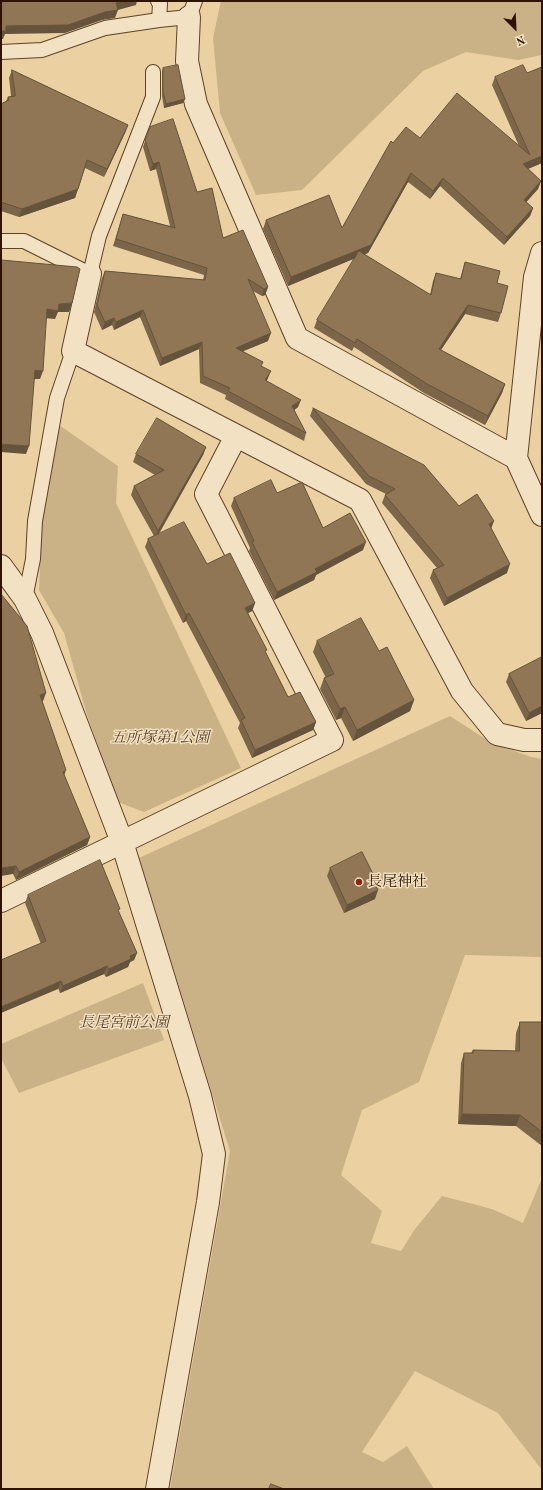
<!DOCTYPE html>
<html>
<head>
<meta charset="utf-8">
<style>
  body { margin:0 }
  #map { position:relative; width:543px; height:1490px; overflow:hidden; background:#ebd1a1; font-family:"Old Standard TT",serif }
  canvas { display:block }
  .frame { position:absolute; inset:0; border:2px solid #2e1301; pointer-events:none }
  .north { position:absolute; left:495px; top:8px; width:40px; height:40px; -webkit-text-stroke:3px #f2e1c2; paint-order:stroke; rotate:156deg; font-size:11px; font-weight:700; line-height:16px; text-align:center; color:#2e1301 }
  .north::after { content:''; display:block; margin:auto; width:14px; height:18px; background:#2e1301; clip-path:polygon(50% 0,100% 100%,50% 72%,0 100%) }
</style>
</head>
<body>
<div id="map">
<canvas width="543" height="1490"></canvas>
<div class="frame"></div>
<div class="north">N</div>
</div>
<script>
const context = document.querySelector('canvas').getContext('2d');
context.lineJoin = 'round';
function fill(path, color) { context.fillStyle = color; context.fill(path, 'evenodd'); }
function strokePath(path, color, width, dash) { context.strokeStyle = color; context.lineWidth = width; context.lineCap = dash ? 'butt' : 'round'; context.setLineDash(dash || []); context.stroke(path); }
function label(font, color, halo, rows, align = 'center') {
  context.font = font + ' "Old Standard TT","Noto Serif JP",serif'; context.lineWidth = 3; context.setLineDash([]); context.textBaseline = 'middle'; context.strokeStyle = halo; context.fillStyle = color; for (const [text, x, y, turn = 0] of rows) {
    context.save(); context.translate(x, y); context.rotate((+turn || 0) * Math.PI / 180); context.textAlign = isNaN(turn) ? turn : align; if (halo) context.strokeText(text, 0, 0); context.fillText(text, 0, 0); context.restore();
  }
}
fill(new Path2D(`
  M221,1H542V55L518,60L466,52L423,71L302,190L256,195L220,113L213,38Z
  M59,425L118,466L116,503L241,768L144,812L118,802L87,715L64,633L39,590L42,511Z
  M450,716L490,742L531,757L542,759V960L540,957L465,955L419,1082L362,1110L341,1175L382,1211L371,1243L401,1251L415,1229L442,1196L492,1209L523,1223L542,1178V1470L498,1413L415,1371L362,1452L383,1462L407,1446L434,1489H170L230,1151L139,858Z
  M143,983L164,1040L19,1093L1,1058V1044Z`), '#cbb186');
const lane = new Path2D(`
  M158,1L160,4L159,20
  M1,52L42,50L105,28L159,20L189,17L195,1
  M1,241H24L90,274L99,236L153,97V72
  M25,599L33,559L35,521L57,398L73,351`);
const street = new Path2D(`
  M189,17L187,61L196,104L297,338L516,458
  M542,253L535,277L516,458L542,515
  M90,274L73,351L360,500L462,691L497,734L524,740H542
  M1,566L25,599L42,633L122,842L200,1096L214,1154L208,1202L157,1489
  M1,901L332,740L206,494L236,436`);
strokePath(lane, '#5d4229', 16);
strokePath(street, '#5d4229', 24);
strokePath(lane, '#f2e1c2', 14);
strokePath(street, '#f2e1c2', 22);
fill(new Path2D(`
  M542,67V163L528,169L541,181L538,189L526,202L533,208L530,216L504,245L440,186L430,199L408,182L368,253L364,254L430,295L433,281L436,273L460,279L465,262L497,283L501,313L498,322L465,314L441,350L505,384L502,393L485,425L424,393L354,347L352,351L314,328L317,320L355,258L288,286L263,229L266,220L342,228L393,143L420,138L519,146L492,85L495,77L527,73Z
  M163,68L185,99L183,103L164,108L162,96V72Z
  M12,70L128,125L125,133L104,177L85,168L75,198L19,217L1,211V104L6,101L8,97L11,96L9,78Z
  M150,127L197,192L223,238L268,287L265,295L262,296L253,291L268,341L243,351L262,366L268,378L266,381L298,407L294,410L306,433L304,441L225,399L226,395L200,383L199,349L160,366L140,317L114,330L112,325L102,330L94,312L102,278L105,271L203,280L204,275L113,246L123,214L170,226L156,169L150,171L143,147Z
  M313,408L459,506L491,528L507,573L444,606L430,578L433,570L437,568L382,503L385,495L386,494L366,484L310,416Z
  M206,447L203,455L159,534L207,564L255,603L252,611L248,613L266,654L288,697L316,722L313,730L252,758L238,728L240,723L186,621L183,623L145,547L148,539L154,536L131,495L134,486L155,475L133,462L136,454Z
  M277,493L323,528L363,550L316,575L314,580L274,600L249,551L250,548L231,506L234,498Z
  M1,594L43,701H42L64,775L90,837L87,845L16,880L13,874Z
  M317,641L379,651L414,700L410,711L353,741L341,718L336,720L320,689L324,678H326L313,652Z
  M542,657V713L526,721L506,682L509,674Z
  M330,868L377,882L375,885V899L344,913L327,876Z
  M28,895L119,913L137,953L134,960L130,962L128,967L106,977L104,974L60,993L25,903Z
  M520,1022H542V1146L516,1126L458,1124L461,1063L464,1053H471L473,1050L515,1051L516,1033Z`), '#7c6548');
fill(new Path2D(`
  M124,1H137L136,5L118,10L115,18L102,20L65,33L5,34L3,39H1V31L6,26Z
  M185,99L183,103L164,108L166,104Z
  M128,125L125,133L104,177L107,169Z
  M542,156V163L520,172L523,164Z
  M159,162L156,169L150,171L153,164Z
  M411,173L408,182L368,253L288,286L291,277Z
  M443,178L440,186L430,199L433,191Z
  M541,181L538,189L521,208L524,200Z
  M78,189L75,198L19,217L22,209Z
  M533,208L530,216L504,245L507,237Z
  M268,287L265,295L262,296L264,289Z
  M72,303L69,312H58L55,319L44,318L47,309L59,304Z
  M468,305L465,314L436,357L439,349Z
  M143,310L140,317L114,330L116,322Z
  M114,318L112,325L102,330L105,322Z
  M271,333L268,341L234,355L236,348Z
  M202,342L199,349L160,366L162,358Z
  M35,370L43,371L40,379H32Z
  M271,371L268,378L263,388L265,380Z
  M505,384L502,393L485,425L488,416Z
  M301,400L298,407L289,414L292,406Z
  M1,444L29,446L26,454L1,452Z
  M206,447L203,455L155,539L158,531Z
  M494,521L491,529L489,524Z
  M366,542L363,550L316,575L314,580L274,600L277,592L315,569Z
  M510,564L507,573L444,606L447,598Z
  M255,603L252,611L242,616L245,608Z
  M189,613L186,621L183,623L186,615Z
  M46,693L43,701L37,703L40,695Z
  M414,700L410,711L353,741L357,730Z
  M542,706V713L526,721L529,713Z
  M345,707L341,718L336,720L340,709Z
  M316,722L313,730L252,758L255,750Z
  M66,770L63,779V772Z
  M90,837L87,845L16,880L19,872Z
  M16,866L13,874L1,876V868Z
  M378,890L375,899L344,913L347,905Z
  M137,953L134,960L130,962L128,967L106,977L109,969L130,956Z
  M107,966L104,974L60,993L63,986Z
  M61,981L58,989L1,1013V1007Z
  M462,1114L520,1115L516,1126L458,1124Z`), '#65533b');
const building = new Path2D(`
  M1,1H124L116,3L118,10L105,12L68,25L6,26V31H1Z
  M178,65L185,99L166,104L163,92V68Z
  M523,65L527,73L542,67V156L523,164L541,181L524,200L533,208L507,237L443,178L433,191L411,173L371,245L291,277L266,220L329,195L342,228L391,141L393,143L406,127L420,138L457,93L530,155L495,77Z
  M12,70L128,125L107,169L87,160L78,189L22,209L1,202V104L9,100L8,97L15,96Z
  M173,119L197,192L212,188L223,238L243,230L268,287L264,289L248,279L271,333L236,348L263,362L261,366L271,371L265,380L301,400L292,406L306,433L228,391L230,388L203,376L202,342L162,358L143,310L116,322L114,318L105,322L97,305L105,271L205,280L207,268L116,239L123,214L175,228L159,162L153,164L145,140L150,127Z
  M359,251L431,295L436,273L461,279L465,262L500,271L497,283L508,286L501,313L468,305L439,349L505,384L488,416L427,384L357,339L355,343L317,320Z
  M1,260L77,267L80,269L72,303L59,304L58,311L47,309L43,371L35,370L29,446L1,444Z
  M313,408L424,465L459,506L477,494L494,521L489,524L510,564L447,598L433,570L444,565L385,495L395,489L369,476Z
  M157,418L206,447L158,531L134,486L164,470L136,454Z
  M271,480L277,493L302,482L323,528L350,513L366,542L315,569L317,572L277,592L252,542L254,541L234,498Z
  M184,522L207,564L230,553L255,603L245,608L267,650L265,651L288,697L300,692L316,722L255,750L241,720L245,718L189,613L186,615L148,539Z
  M1,594L27,626L46,693L40,695L66,770L63,772L90,837L19,872L16,866L1,868Z
  M361,618L379,651L387,647L414,700L357,730L345,707L340,709L324,678L334,674L317,641Z
  M542,657V706L529,713L509,674Z
  M362,852L377,882L374,883L378,890L347,905L330,868Z
  M100,860L120,909L118,910L137,953L130,956L131,959L109,969L107,966L63,986L61,981L1,1007V960L46,941L28,895Z
  M520,1022H542V1132L520,1115L462,1114L464,1053H473V1050L519,1051Z
  M271,1484L284,1489H269Z`);
fill(building, '#907654');
strokePath(building, '#65533b', 1);
for (const [x, y, r, color] of [
  [359,882,4,"#8f2418"]
]) { const dot = new Path2D(); dot.arc(x, y, r, 0, 2 * Math.PI); context.fillStyle = color; context.fill(dot); strokePath(dot, '#f2e1c2', 1.5); }
label('italic 15px', '#5d4229', '#f2e1c2', [
  ["五所塚第1公園",160,738],
  ["長尾宮前公園",124,1023]
]);
label('15px', '#2e1301', '#f2e1c2', [
  ["長尾神社",367,882]
], 'left');
</script>
</body>
</html>
